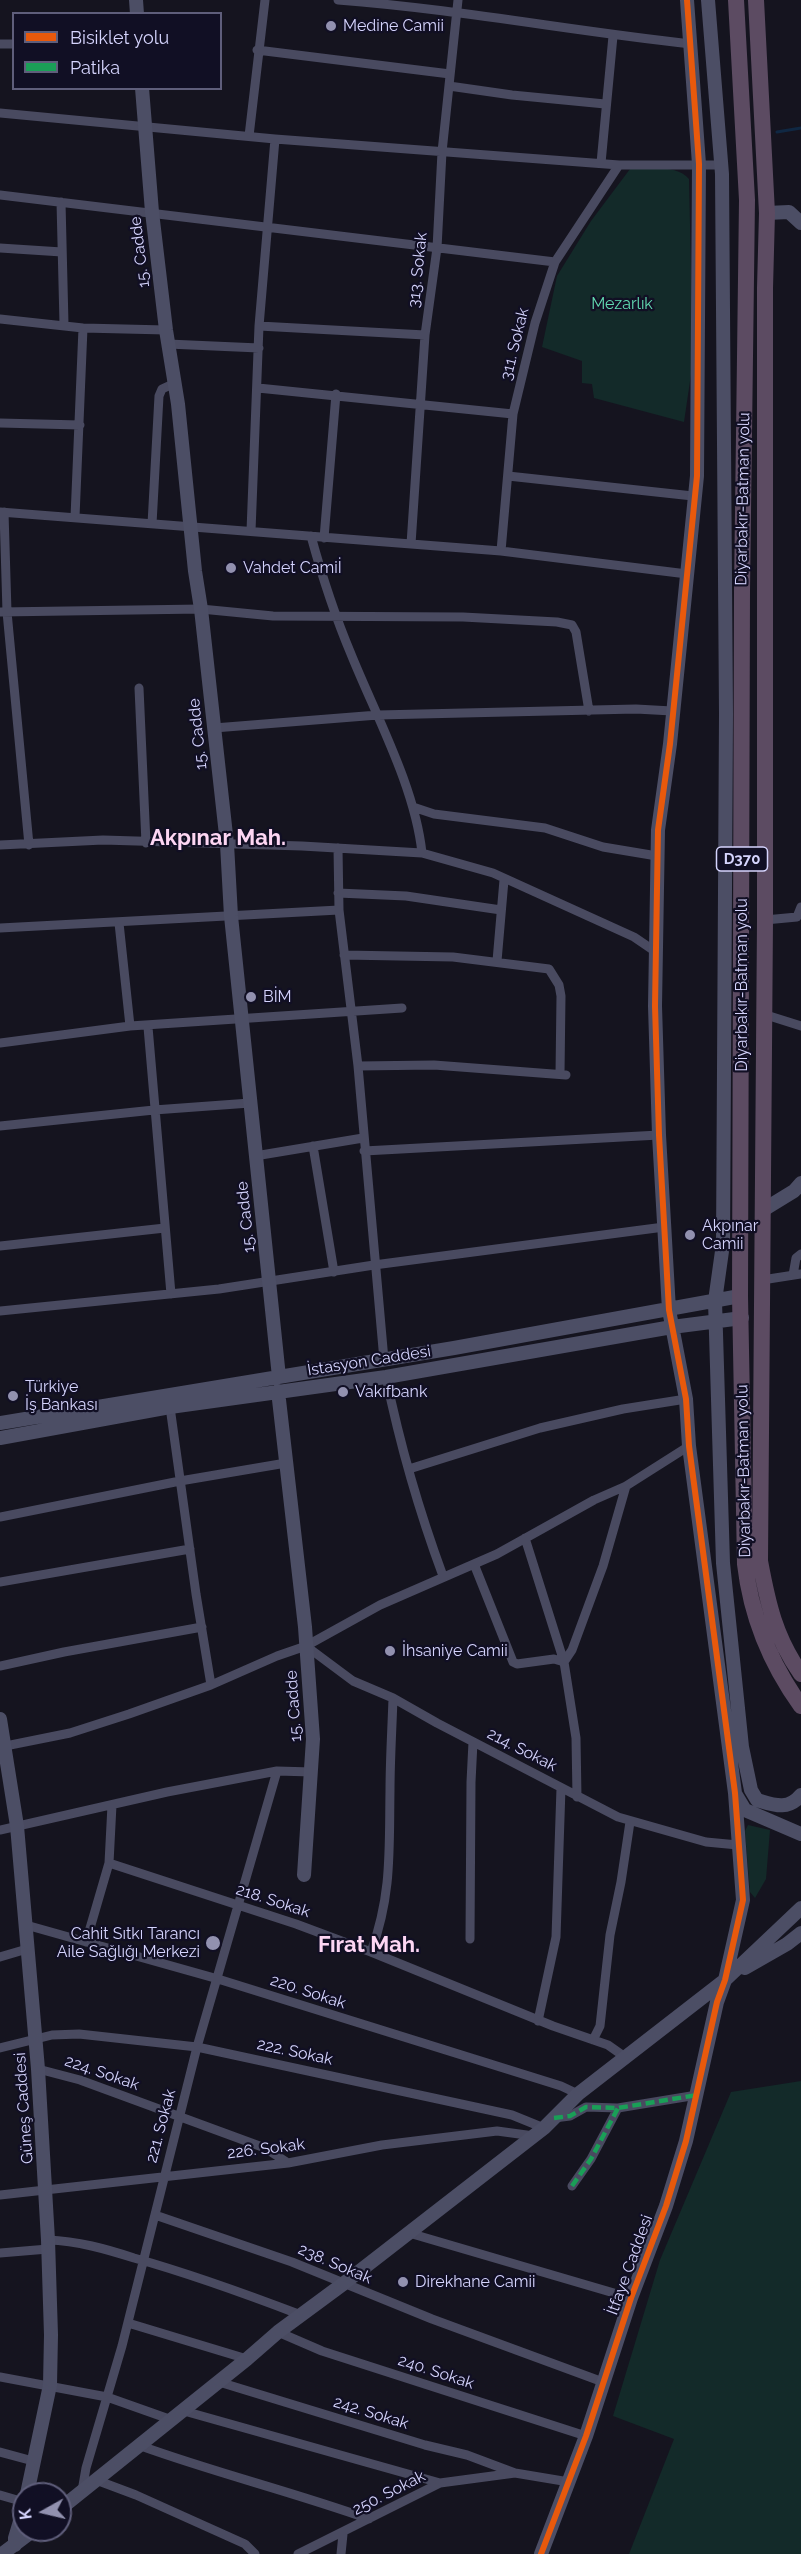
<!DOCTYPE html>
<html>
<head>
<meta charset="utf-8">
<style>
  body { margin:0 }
  #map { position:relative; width:801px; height:2554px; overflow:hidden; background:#15141f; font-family:Raleway,sans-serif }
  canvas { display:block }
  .legend { position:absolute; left:12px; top:12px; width:210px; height:78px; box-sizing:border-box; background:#110f24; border:2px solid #5f5e7b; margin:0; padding:8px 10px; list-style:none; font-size:18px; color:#d5d4fd }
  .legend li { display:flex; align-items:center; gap:12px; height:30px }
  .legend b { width:30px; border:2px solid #5f5e7b }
  .north { position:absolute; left:12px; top:2482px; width:60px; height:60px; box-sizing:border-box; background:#110f24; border:2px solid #5f5e7b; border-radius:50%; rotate:262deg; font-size:16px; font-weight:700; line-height:24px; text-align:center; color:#d5d4fd }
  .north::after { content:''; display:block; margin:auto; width:21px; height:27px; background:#9291af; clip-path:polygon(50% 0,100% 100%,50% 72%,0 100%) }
</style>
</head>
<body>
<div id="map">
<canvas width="801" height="2554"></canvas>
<ul class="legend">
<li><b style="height:8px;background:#e8590c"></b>Bisiklet yolu</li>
<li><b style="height:8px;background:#1a9f57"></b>Patika</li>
</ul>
<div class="north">K</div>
</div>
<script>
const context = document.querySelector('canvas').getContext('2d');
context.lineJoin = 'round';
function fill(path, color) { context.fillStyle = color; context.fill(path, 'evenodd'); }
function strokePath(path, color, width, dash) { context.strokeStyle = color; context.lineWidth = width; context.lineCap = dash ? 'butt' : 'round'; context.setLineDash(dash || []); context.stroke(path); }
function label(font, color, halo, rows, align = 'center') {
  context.font = font + ' Raleway,sans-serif'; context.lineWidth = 4.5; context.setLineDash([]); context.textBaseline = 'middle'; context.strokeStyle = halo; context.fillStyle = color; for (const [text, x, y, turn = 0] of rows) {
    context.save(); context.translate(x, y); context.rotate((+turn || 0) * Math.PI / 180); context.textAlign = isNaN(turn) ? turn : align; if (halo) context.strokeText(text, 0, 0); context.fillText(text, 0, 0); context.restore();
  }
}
fill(new Path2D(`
  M630,169C648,169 677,164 689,179L693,361L684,422L594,398L592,384L582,383V361L542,347L557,276L591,221Z
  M748,1825L770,1830L766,1879L755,1898L750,1892L745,1831Z
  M801,2081V2554H629L674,2439L613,2416L660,2260L731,2092Z`), '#132a29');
strokePath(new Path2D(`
  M777,132L801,128`), '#102843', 3);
strokePath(new Path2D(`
  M338,0C456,9 573,31 691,44
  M0,44H14
  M257,50L450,74
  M449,86L512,95L605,104
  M0,113L275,139L619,165H721
  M249,136L265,0
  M601,163L613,36
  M0,195L555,262
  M61,202L64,324
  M0,248L62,252
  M0,319L83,328L166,330
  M259,326L425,335
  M168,344L259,348
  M258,388L513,414
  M0,423L80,425
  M508,476L693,496
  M0,512L501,551L687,574
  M4,512L7,612L29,845
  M75,517L83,328
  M152,524L159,396L162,389L175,383
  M251,531L259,326L275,139
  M311,536C322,576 335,616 351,654C376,716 415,787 422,853
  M324,538L336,394
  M411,544L425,335L437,248L442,152L458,0
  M501,551L513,414L535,323L555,262L619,165
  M0,612L201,609L273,616L463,617L557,622L572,625L576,632L589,711
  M139,688L146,843
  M214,728L378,715L636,709L672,711
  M413,807L434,814L545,828L603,847L657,856
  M0,845L103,840L302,846L422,853L493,873L634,937L656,952
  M338,848L339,910L358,1066L384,1360
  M338,893L406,896L501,910
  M765,920L797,917L801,907
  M119,923L130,1026
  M0,928L339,910
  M344,955L453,957L549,969L559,985L561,996L560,1074
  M497,961L504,880
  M763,1014L801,1026
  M148,1027L171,1294
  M0,1043L130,1026L402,1008
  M358,1066L434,1065L566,1075
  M0,1126L154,1110L250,1103
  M313,1146L334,1272
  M364,1151L659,1135
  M255,1156L363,1138
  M0,1246L165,1228
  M793,1275L796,1258L801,1254
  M762,1280L801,1274
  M0,1311L219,1289L374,1265L664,1227
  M386,1377C400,1445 419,1511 443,1576
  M170,1407L196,1594L211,1685
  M409,1469L540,1428L623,1409L686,1399
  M0,1517L180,1481L286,1463
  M525,1538L564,1662L576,1738L577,1797
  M474,1564L513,1662L517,1664L554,1659L564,1662L572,1650L603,1566L626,1486
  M0,1582L190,1549
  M306,1646L353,1681L393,1698L437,1723L618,1817L706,1842L738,1845
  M0,1666L64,1652L202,1627
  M0,1747L70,1733L129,1714L211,1685L277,1656L306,1646L380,1605L497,1554L594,1500L626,1486L689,1446
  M0,1830L167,1792L277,1771L312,1772
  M109,1863L296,1924L371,1952L553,2026L608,2045L625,2057
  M26,1925L218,1979L561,2086L578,2094
  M470,1939L471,1782L473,1742
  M86,1942L109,1863L112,1805
  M371,1952C392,1895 389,1850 390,1791C390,1760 392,1729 393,1698
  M0,1957L27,1949
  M538,2021L556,1937L561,1788
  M593,2040L600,2026L610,1935L621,1882L630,1822
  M0,2048L52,2035L79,2034L197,2047L512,2115L544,2128
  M38,2069L80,2080L265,2148L288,2163
  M554,2118L570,2116L586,2107L618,2108L697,2095
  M572,2186L591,2159L618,2108
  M0,2195L288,2163L382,2145L497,2131L534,2136
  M155,2215L292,2262L432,2319L603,2382
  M409,2233L631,2298
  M48,2240C78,2241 106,2249 134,2258C191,2274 246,2294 301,2315
  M0,2253L48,2249
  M128,2323L247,2359
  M278,2332L322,2351L586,2436
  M0,2377L107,2397L172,2420
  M219,2382L425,2445L467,2455L515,2473
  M184,2411L440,2483
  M141,2446C216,2473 293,2492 369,2519
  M0,2452L33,2461
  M96,2480L136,2495L245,2544L255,2554
  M82,2491L86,2468L122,2346L197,2047L277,1771
  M0,2495L24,2502
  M298,2554L440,2483L515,2473L569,2482
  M341,2554L343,2534`), '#494a60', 9);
strokePath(new Path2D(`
  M136,0L137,14
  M708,0L722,174L726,714L723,1244L715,1301L723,1563L742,1747L751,1790L757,1800C774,1805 788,1811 801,1795
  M142,88L152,212L166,330L178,404L195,571L201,609L227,844L231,916L279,1377
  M767,213L789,212L801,223
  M763,1210L794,1191L801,1183
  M278,1391L305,1627L313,1739L304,1875
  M0,1423L454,1348L740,1296
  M0,1438L170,1407L386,1377L672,1327L742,1318
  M0,1719L17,1826L38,2069L48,2240L51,2335L50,2385L27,2494
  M736,1795L745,1810L801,1834
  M745,1968L787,1944L801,1933
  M60,2509L247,2359L278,2332L343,2284L544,2128L578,2094L725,1980L801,1908
  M15,2545V2538L24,2508
  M2,2554L34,2530
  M541,2554L586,2436L631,2298L666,2206L686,2141L717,2002L725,1980L743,1900L735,1793L689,1446L686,1399L669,1310L659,1135L655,1006L658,830L670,744L697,476L699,164L687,0`), '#4c4e65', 14);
strokePath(new Path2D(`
  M736,0L747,200L742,591L740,1296L745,1564C751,1616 770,1663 801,1706
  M756,0L767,213L765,288V920L760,1561C768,1604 775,1637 801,1674`), '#5c4b62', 16);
strokePath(new Path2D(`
  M554,2118L570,2116L586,2107L618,2108L697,2095
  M572,2186L591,2159L618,2108`), '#1a9f57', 4.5, [9, 4.5]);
strokePath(new Path2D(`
  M541,2554L586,2436L631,2298L666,2206L686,2141L717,2002L725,1980L743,1900L735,1793L689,1446L686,1399L669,1310L659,1135L655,1006L658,830L670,744L697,476L699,164L687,0`), '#e8590c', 6);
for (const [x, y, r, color] of [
  [331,26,6,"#9291af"],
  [231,568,6,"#9291af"],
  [251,997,6,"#9291af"],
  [690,1235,6,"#9291af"],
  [343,1392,6,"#9291af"],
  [13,1396,6,"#9291af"],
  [390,1651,6,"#9291af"],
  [213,1943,8,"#9291af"],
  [403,2282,6,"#9291af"]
]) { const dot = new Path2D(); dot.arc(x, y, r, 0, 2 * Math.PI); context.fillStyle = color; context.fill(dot); strokePath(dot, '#110f24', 2); }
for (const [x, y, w] of [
  [742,859,51]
]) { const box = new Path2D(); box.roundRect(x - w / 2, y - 12, w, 24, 4.5); context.fillStyle = '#110f24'; context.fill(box); strokePath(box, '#d5d4fd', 1.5); }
label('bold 15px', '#d5d4fd', null, [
  ["D370",742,859]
]);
label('16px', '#d5d4fd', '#110f24', [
  ["Medine Camii",343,26],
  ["Vahdet Camiİ",243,568],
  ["BİM",263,997],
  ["Akpınar",702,1226],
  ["Camii",702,1244],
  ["Türkiye",25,1387],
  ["İş Bankası",25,1405],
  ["Vakıfbank",355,1392],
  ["İhsaniye Camii",402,1651],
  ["Cahit Sıtkı Tarancı",200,1934,"right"],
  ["Aile Sağlığı Merkezi",200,1952,"right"],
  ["Direkhane Camii",415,2282]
], 'left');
label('16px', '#d5d4fd', '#110f24', [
  ["15. Cadde",140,252,-97],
  ["313. Sokak",418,270,-84],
  ["311. Sokak",515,344,-76],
  ["Diyarbakır-Batman yolu",743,499,-89],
  ["15. Cadde",198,734,-96],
  ["Diyarbakır-Batman yolu",742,985,-90],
  ["15. Cadde",246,1217,-96],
  ["İstasyon Caddesi",369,1361,-9],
  ["Diyarbakır-Batman yolu",744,1471,-91],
  ["15. Cadde",294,1706,-94],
  ["214. Sokak",522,1750,27],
  ["218. Sokak",273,1901,18],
  ["220. Sokak",308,1992,18],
  ["222. Sokak",295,2052,12],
  ["224. Sokak",102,2073,19],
  ["Güneş Caddesi",24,2108,-94],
  ["221. Sokak",161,2126,-75],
  ["226. Sokak",266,2149,-7],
  ["238. Sokak",335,2264,23],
  ["İtfaye Caddesi",630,2265,-70],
  ["240. Sokak",436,2372,18],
  ["242. Sokak",371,2413,17],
  ["250. Sokak",389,2493,-27]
]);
label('16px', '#62dbb2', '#110f24', [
  ["Mezarlık",622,304]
]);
label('bold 22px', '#fdd6f3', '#110f24', [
  ["Akpınar Mah.",218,838],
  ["Fırat Mah.",369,1945]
]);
</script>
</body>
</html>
